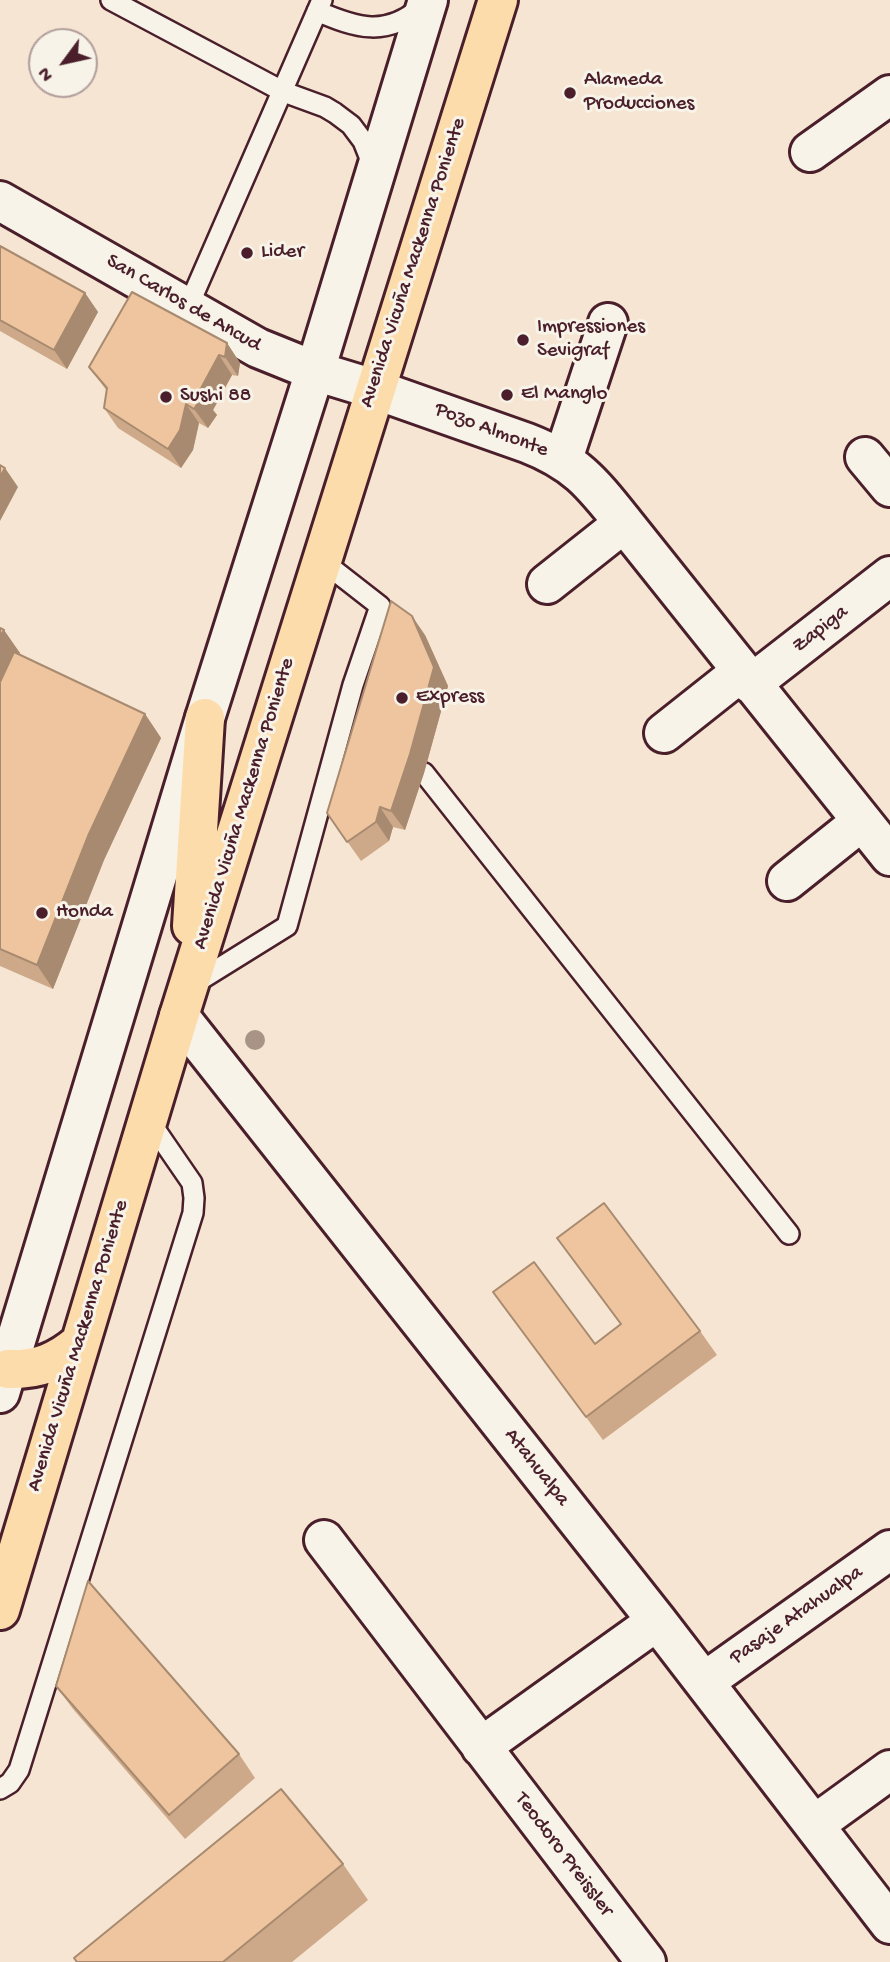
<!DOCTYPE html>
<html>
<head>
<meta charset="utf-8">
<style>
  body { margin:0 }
  #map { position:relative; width:890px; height:1962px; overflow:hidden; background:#f5e5d2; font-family:"Gochi Hand",sans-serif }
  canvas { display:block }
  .north { position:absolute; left:28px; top:28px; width:70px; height:70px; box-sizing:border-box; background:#f7f3e8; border:2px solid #b29e9c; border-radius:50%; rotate:237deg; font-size:19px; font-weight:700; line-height:28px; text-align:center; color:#4a1f2b }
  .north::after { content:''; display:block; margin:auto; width:24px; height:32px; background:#4a1f2b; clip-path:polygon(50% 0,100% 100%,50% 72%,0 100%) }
</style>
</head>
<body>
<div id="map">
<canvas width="890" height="1962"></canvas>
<div class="north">N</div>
</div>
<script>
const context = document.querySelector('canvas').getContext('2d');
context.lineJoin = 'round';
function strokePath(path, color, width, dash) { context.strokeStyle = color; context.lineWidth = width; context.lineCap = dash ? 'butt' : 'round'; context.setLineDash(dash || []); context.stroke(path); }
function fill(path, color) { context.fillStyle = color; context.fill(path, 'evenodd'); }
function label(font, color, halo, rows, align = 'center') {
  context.font = font + ' "Gochi Hand",sans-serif'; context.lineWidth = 6; context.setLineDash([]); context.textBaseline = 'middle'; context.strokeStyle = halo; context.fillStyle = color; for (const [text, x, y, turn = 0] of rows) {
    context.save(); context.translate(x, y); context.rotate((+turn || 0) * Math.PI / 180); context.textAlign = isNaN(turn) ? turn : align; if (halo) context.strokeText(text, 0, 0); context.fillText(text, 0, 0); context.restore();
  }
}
const lane = new Path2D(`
  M111,0L284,92L325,107L335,113L351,125L363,141L373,166
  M317,11C356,28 387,38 422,6
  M188,307L322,0
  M424,773L789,1234
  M192,985L287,926L353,685L380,606L321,560
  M0,1789L10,1783L19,1770L193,1213L194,1198L192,1183L148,1119`);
const street = new Path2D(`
  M428,0L315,371L374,389L527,443C576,462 592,483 624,523L890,856
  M810,152L890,95
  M865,457L890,487
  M563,459L608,323
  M547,584L624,523
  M751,684L890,576
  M664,733L741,672
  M787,881L862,821
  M179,1016L657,1621L890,1924
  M324,1540L646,1962
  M704,1682L890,1550
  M481,1747L657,1621
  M814,1825L890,1770`);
const secondary = new Path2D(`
  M0,201L258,348L315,371L205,718L0,1393`);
const primary = new Path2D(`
  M192,926L205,718
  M8,1369C38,1370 58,1362 80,1343
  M0,1610L179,1016L498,0`);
strokePath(lane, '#4a1f2b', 24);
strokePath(street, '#4a1f2b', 44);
strokePath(secondary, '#4a1f2b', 44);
strokePath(primary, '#4a1f2b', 44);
strokePath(lane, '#f7f3e8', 19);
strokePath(street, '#f7f3e8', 38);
strokePath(secondary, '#f7f3e8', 38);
strokePath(primary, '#fddcac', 38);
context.fillStyle = '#a79487';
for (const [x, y] of [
  [255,1040]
]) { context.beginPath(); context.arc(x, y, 10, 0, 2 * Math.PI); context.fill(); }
fill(new Path2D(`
  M0,246L85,293L98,312L67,369L0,331Z
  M227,343L240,363L238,376L232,375L213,410L217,415L208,428L199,423L193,450L181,468L118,428L104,408L107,391L89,367Z
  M0,628L20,653V655L145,714L161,738L104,860L53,989L0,966Z
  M425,635L448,686L424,773L405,830L393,827L389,841L361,861L327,813Z
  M557,1238L700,1331L717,1355L603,1440L493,1292L595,1344L621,1325Z
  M56,1686L239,1754L255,1778L185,1839L73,1709Z
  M343,1864L368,1900L292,1962H77Z`), '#cea989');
fill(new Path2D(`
  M85,293L98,312L67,369L54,350Z
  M227,343L240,363L238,376L225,357Z
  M219,355L232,375L213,410L217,415L208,428L194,409L199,392Z
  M186,404L199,423L193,450L181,468L168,449Z
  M5,468L18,487L0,521V477Z
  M412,616L425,635L448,686L424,773L405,830L391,811Z
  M4,630L20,653L0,690V636Z
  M145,714L161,738L104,860L53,989L37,965L88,836Z
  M380,807L393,827L389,841L376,822Z`), '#a78a6f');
const building = new Path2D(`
  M0,246L85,293L54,350L0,320Z
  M132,292L227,343L225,357L219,355L199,392L203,396L194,409L186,404L180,430L168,449L104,408L107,388L89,367Z
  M0,465L5,468L0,477Z
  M391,601L412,616L434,667L410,754L391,811L380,807L376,822L347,842L327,813Z
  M0,628L4,630L0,636Z
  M14,652L145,714L88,836L37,965L0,949V682Z
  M604,1203L700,1331L586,1417L493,1292L534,1262L595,1344L621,1324L557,1238Z
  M88,1581L239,1754L169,1815L56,1686Z
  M281,1789L343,1864L223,1962H77L74,1958Z`);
fill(building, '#efc59f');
strokePath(building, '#a78a6f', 2);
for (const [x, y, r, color] of [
  [570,93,7,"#4a1f2b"],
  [247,253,7,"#4a1f2b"],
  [523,340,7,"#4a1f2b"],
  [507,395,7,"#4a1f2b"],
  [166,397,7,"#4a1f2b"],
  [402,698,7,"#4a1f2b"],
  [42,913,7,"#4a1f2b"]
]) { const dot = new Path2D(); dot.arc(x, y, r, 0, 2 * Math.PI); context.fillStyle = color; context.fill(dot); strokePath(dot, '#f7f3e8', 2.5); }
label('21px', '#4a1f2b', '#f7f3e8', [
  ["Alameda",584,81],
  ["Producciones",584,105],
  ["Lider",261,253],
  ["Impressiones",537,328],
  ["Sevigraf",537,352],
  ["El Manglo",521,395],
  ["Sushi 88",180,397],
  ["Express",416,698],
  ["Honda",56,913]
], 'left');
label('21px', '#4a1f2b', '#f7f3e8', [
  ["Avenida Vicuña Mackenna Poniente",414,263,-72],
  ["San Carlos de Ancud",183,304,30],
  ["Pozo Almonte",491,431,21],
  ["Zapiga",821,630,-38],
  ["Avenida Vicuña Mackenna Poniente",245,804,-73],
  ["Avenida Vicuña Mackenna Poniente",79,1346,-73],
  ["Atahualpa",536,1468,52],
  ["Pasaje Atahualpa",797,1616,-35],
  ["Teodoro Preissler",563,1855,53]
]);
</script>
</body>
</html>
